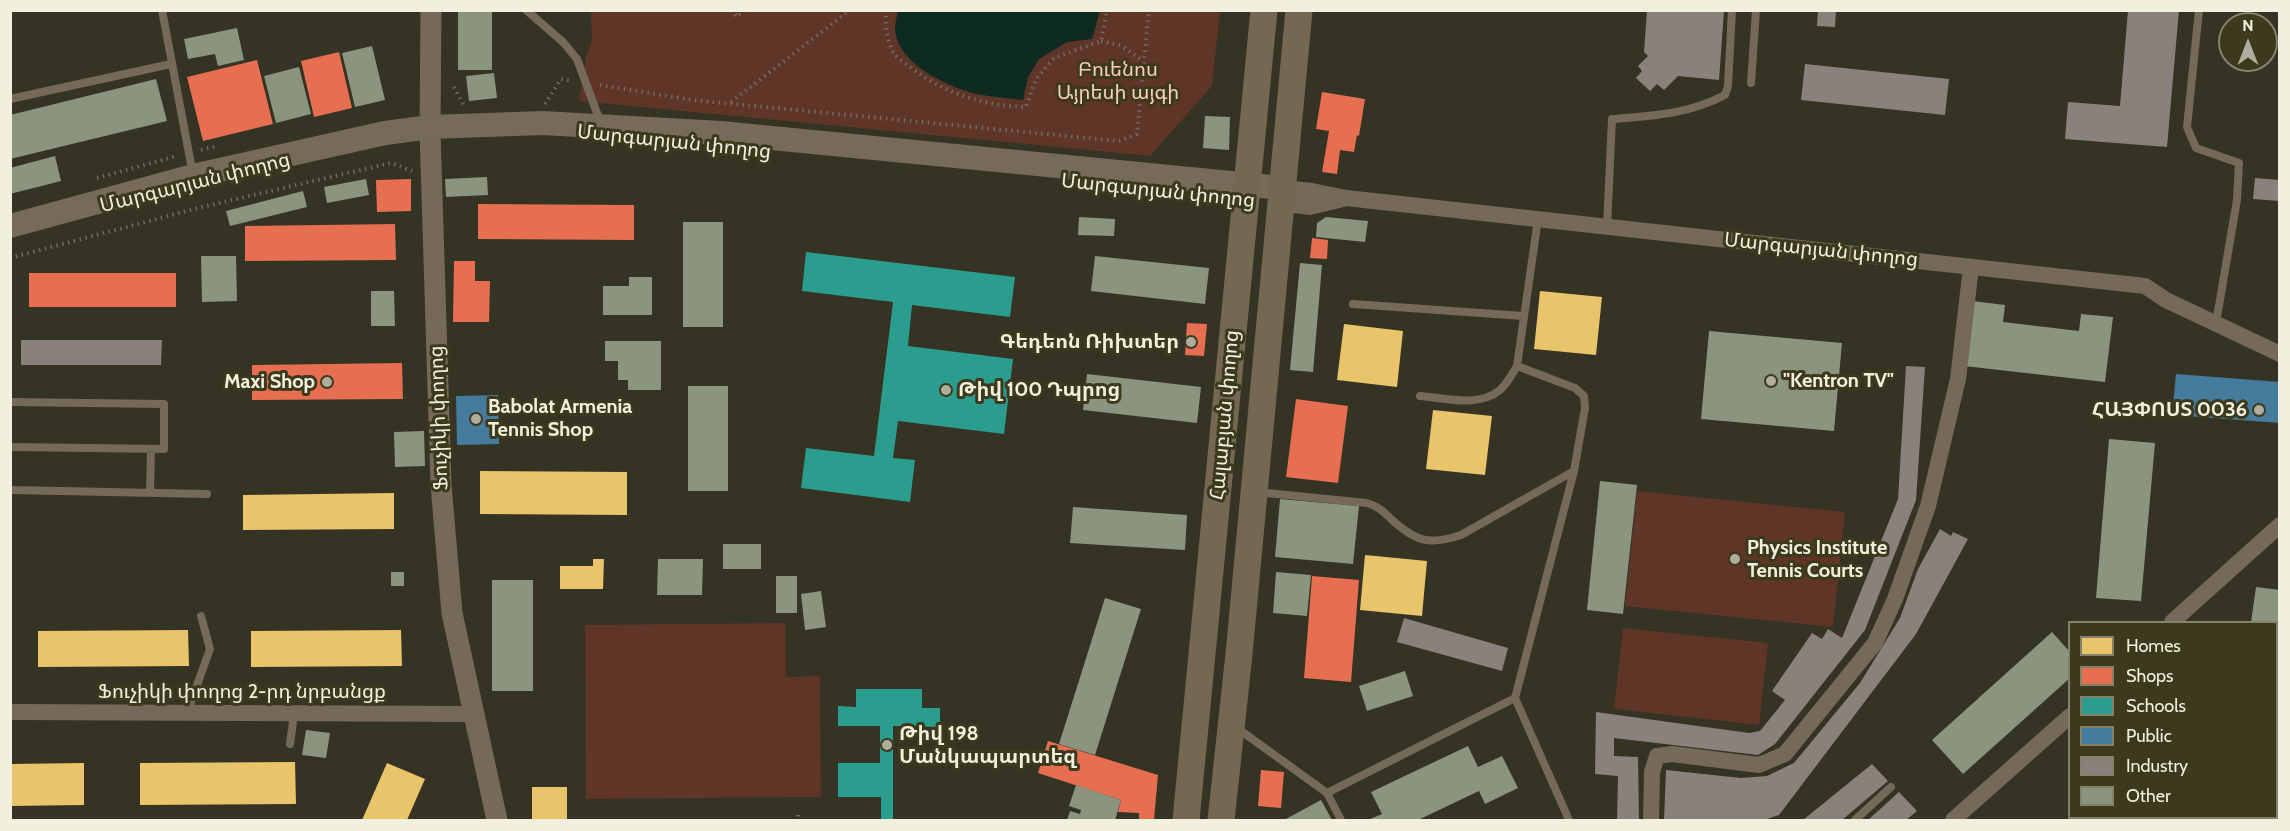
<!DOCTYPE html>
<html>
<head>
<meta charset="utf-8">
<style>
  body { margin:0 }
  #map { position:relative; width:2290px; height:831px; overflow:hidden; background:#353323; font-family:Cabin,sans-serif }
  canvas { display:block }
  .frame { position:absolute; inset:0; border:12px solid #f1f0de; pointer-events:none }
  .legend { position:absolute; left:2068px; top:621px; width:210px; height:198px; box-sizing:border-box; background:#3c391c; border:2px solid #84826a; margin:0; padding:8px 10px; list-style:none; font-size:18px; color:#f1f0de }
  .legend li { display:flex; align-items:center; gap:12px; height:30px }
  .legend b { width:30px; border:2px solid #84826a }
  .north { position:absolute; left:2218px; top:12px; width:60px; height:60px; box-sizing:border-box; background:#3c391c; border:2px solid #84826a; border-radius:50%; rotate:0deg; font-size:16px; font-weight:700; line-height:24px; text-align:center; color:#f1f0de }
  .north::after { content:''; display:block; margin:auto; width:21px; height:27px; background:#afae9d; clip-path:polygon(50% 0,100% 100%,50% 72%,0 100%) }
</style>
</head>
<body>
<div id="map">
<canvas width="2290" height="831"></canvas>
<div class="frame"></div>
<ul class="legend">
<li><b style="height:16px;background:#e9c46a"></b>Homes</li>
<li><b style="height:16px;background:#e76f51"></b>Shops</li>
<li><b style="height:16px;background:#2a9d8f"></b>Schools</li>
<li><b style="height:16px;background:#457b9d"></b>Public</li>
<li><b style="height:16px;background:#8a817c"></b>Industry</li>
<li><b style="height:16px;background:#8b947f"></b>Other</li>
</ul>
<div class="north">N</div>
</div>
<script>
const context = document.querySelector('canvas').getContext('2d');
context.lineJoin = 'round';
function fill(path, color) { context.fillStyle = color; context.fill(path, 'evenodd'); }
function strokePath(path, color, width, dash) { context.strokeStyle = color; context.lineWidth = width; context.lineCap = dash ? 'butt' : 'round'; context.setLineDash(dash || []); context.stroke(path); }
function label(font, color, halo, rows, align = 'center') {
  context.font = font + ' Cabin,"Noto Sans Armenian",sans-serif'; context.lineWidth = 6; context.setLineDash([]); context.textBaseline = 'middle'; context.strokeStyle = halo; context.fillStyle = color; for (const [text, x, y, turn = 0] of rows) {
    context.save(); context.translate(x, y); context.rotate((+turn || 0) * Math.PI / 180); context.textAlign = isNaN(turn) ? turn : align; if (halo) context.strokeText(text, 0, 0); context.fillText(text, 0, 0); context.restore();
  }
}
fill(new Path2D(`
  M591,11H1220L1212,86L1150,156L579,101L586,57L592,40Z
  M1637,491L1845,512L1833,627L1625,606Z
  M785,623L786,677L820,676L821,797L586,799L585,625Z
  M1623,628L1768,643L1759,725L1614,709Z`), '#5e3527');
fill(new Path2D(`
  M898,11V10L1100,11L1092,39L1067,42L1039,59L1028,77L1023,100C1008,98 992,97 977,94C948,87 897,64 895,29C895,23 897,16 898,11Z`), '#0d2b20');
fill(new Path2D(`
  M1540,291L1602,297L1596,355L1534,349Z
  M1344,324L1403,331L1397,387L1337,380Z
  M1433,410L1492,416L1485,475L1426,469Z
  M480,471L627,472V515L480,514Z
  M394,493V529L243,530V495Z
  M1365,555L1427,561L1422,616L1360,610Z
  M593,559H604L603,589H560V566H593Z
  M188,630L189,666L38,667V631Z
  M401,630L402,666L251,667V631Z
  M295,762L296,804L140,805V763Z
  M84,763V805L10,806V764Z
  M387,763L425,779L407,820H362Z
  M532,787H567V820H532Z`), '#e9c46a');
fill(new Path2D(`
  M339,52L352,108L314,117L301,61Z
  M257,60L273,124L203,141L187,77Z
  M1322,92L1365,99L1359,136L1357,135L1354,152L1340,150L1337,174L1322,172L1329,131L1316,129Z
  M411,179V211L377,212L376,180Z
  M478,204L634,205V240L478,239Z
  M395,224L396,260L245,261V226Z
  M1312,238L1328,240L1327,259L1310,258Z
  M454,261H475V281H490L489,322H453Z
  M29,273H176V307H29Z
  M1187,323L1207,324L1204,356L1185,355Z
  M402,363L403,399L252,400V365Z
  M1296,399L1348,406L1338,483L1286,477Z
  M1312,576L1359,580L1351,682L1304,678Z
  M1048,741L1158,775L1154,820H1139V813L1118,812L1121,800L1038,773Z
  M1261,770L1284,772L1281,808L1258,806Z`), '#e76f51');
fill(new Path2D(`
  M806,252L1015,277L1010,317L912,305L908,346L1013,359L1004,434L898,421L893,458L915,460L910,502L801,488L806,448L874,456L893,302L802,291Z
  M856,689H922V708H940V727L893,726V820H881V797H838V763H880V726H838V706L856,707Z`), '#2a9d8f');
fill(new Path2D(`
  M2176,374L2280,382V423L2172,415Z
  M498,395L499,444L457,445L456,396Z`), '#457b9d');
fill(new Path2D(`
  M1647,10H1724L1719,80L1678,76L1664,90L1657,84L1650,91L1636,78L1642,71L1638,66L1648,56L1644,52Z
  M1818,10H1836L1835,27L1817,26Z
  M2128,10H2179L2167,147L2065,139L2068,102L2120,106Z
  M1805,64L1949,79L1945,115L1801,100Z
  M2255,178L2280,180L2279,201L2253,199Z
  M21,340H162L161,365H21Z
  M1906,366L1925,367L1916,500L1865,630L1775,744L1758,755L1614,738V756L1638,757L1639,820H1617L1618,776L1595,774L1596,712L1749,733L1760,731L1785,700L1772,691L1812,633L1822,639L1828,629L1842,638L1898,499Z
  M1940,529L1951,536L1953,532L1968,539L1916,634L1779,815L1764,820H1664L1666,770L1741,778L1767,776L1794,763L1860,683L1900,618L1918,569Z
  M1404,618L1508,648L1502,671L1397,642Z
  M1872,764L1888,781L1842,820H1803Z
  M1899,792L1917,811L1906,820H1868Z`), '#8a817c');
fill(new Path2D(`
  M458,10H492V70H458Z
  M237,28L244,60L218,66L215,54L188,59L184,39Z
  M372,46L385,100L355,107L342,53Z
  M299,67L311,114L276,123L264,76Z
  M494,73L497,98L469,101L466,76Z
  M156,79L167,121L10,159V115Z
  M1205,116L1230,117L1229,150L1203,148Z
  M55,156L61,181L10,194V168Z
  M487,177L488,195L446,197L445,179Z
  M366,179L369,195L327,203L324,187Z
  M303,191L307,207L230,226L226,211Z
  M1079,217L1115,219L1114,236L1078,235Z
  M1326,217L1368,221L1365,242L1316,237L1317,223Z
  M683,222H723V327H683Z
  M201,256H236L237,301L202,302Z
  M1095,256L1209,268L1205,304L1091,291Z
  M1300,263L1322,265L1313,372L1290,370Z
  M629,277H652V315H603V286H629Z
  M371,291H394L395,326H371Z
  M1972,301L2005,305L2003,322L2079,331L2081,314L2113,317L2105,382L1964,366Z
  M1709,331L1842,343L1834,431L1701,419Z
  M605,341H661V390H628V380H618V361H605Z
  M1087,374L1201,387L1197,423L1083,410Z
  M688,386H728V491H688Z
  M424,431L425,466L395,467L394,432Z
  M2109,439L2155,443L2141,601L2096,598Z
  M1600,481L1637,485L1623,614L1587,610Z
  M1280,499L1359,506L1353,564L1275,557Z
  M1073,507L1187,515L1185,550L1070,543Z
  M723,544H761V569H723Z
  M658,559H703L702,595H657Z
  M391,572H404V586H391Z
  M1276,572L1311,575L1307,616L1273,613Z
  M776,576H797V613H776Z
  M492,580H533V691H492Z
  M2256,587L2280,590V633L2276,632V622H2251Z
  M821,591L826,627L805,630L801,594Z
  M1105,598L1141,609L1095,755L1059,744Z
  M2052,632L2070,652V678L1963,774L1932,740Z
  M1405,671L1413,696L1367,711L1359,686Z
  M306,730L330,733L326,758L302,755Z
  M1468,746L1478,767L1502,756L1518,788L1485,804L1479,791L1418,820H1368L1382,814L1371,792Z
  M1076,785L1121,800L1115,820H1067L1070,811L1080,814L1081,810L1069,806Z
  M1321,800L1332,820H1284Z`), '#8b947f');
strokePath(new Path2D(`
  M731,10L737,17L744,10
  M886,10C885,25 887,43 895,55C899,60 905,63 910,67C944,93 983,106 1026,107L1036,79L1054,58L1101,41L1107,10
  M1101,41L1122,46L1143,61
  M600,85L692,100L1119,141L1137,134L1149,10
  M454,87L463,104
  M731,102L850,10
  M545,104L561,79L572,81
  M201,150L218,146
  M97,178L177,156
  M10,258L202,207L391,163L412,171
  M798,815V820`), '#726b5e', 4, [1.5, 4.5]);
strokePath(new Path2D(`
  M162,10L193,175
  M526,10L563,42L577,59L601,124
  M2199,10L2187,127L2196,148L2239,163L2237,200L2216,323
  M1751,83L1756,10
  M10,99L171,64
  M1538,219L1517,366L1575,388L1584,396L1585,408L1574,471L1515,698L1569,820
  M1607,227L1612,119C1653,116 1689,114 1725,95L1728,86L1732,10
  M1353,304L1523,316
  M1420,396C1446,398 1478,408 1500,390C1507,384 1512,374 1517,366
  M10,402L164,404V449L10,447
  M10,490L207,494
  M1257,492L1367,503C1378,506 1384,512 1391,519C1415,541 1429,546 1461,535L1574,471
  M150,493L151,449
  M187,713L210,649L201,616
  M1237,728L1327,793L1515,698
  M290,744L294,714
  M1327,793L1341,820
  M1855,820L1891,787`), '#75695a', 8);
strokePath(new Path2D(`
  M1282,188L1312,191L1346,198L2145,286L2166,300L2280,354
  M1281,203L1310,207L1343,199
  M2172,622L2280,525
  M10,712L474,714
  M1651,820L1652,772L1657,756L1672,754L1759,765L1785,754L1875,643L1895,599L1928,506L1958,379L1971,267
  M1953,820L2070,716`), '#75695a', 16);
strokePath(new Path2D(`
  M431,10L430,131L441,485L452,613L497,820`), '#75695a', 21);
strokePath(new Path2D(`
  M10,226L193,176L385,133L430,127L543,123L721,133L1282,188`), '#766a59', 24);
strokePath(new Path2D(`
  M1186,820L1264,10
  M1221,820L1239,654L1299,10`), '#746853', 27);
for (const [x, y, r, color] of [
  [1191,342,6,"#afae9d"],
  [1771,381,6,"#afae9d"],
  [327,382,6,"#afae9d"],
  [946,390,6,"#afae9d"],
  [2259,410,6,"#afae9d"],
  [476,419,6,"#afae9d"],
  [1735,559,6,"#afae9d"],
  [887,745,6,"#afae9d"]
]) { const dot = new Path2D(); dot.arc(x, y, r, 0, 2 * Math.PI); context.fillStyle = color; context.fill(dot); strokePath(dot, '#3c391c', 2); }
label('20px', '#facdbf', '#3c391c', [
  ["Բուենոս",1118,70],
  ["Այրեսի այգի",1118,93]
]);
label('20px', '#f1f0de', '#3c391c', [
  ["Մարգարյան փողոց",674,142,6],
  ["Մարգարյան փողոց",195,183,-14],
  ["Մարգարյան փողոց",1158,191,6],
  ["Մարգարյան փողոց",1821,250,6],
  ["Հալաբյան փողոց",1225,415,-85],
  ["Ֆուչիկի փողոց",439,418,-92],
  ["Ֆուչիկի փողոց 2-րդ նրբանցք",242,692]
]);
label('bold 20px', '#f1f0de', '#3c391c', [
  ["Գեդեոն Ռիխտեր",1179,342,"right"],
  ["\"Kentron TV\"",1783,381],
  ["Maxi Shop",315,382,"right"],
  ["Թիվ 100 Դպրոց",958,390],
  ["Babolat Armenia",488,407],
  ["Tennis Shop",488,430],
  ["ՀԱՅՓՈՍՏ 0036",2247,410,"right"],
  ["Physics Institute",1747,548],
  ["Tennis Courts",1747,571],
  ["Թիվ 198",899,734],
  ["Մանկապարտեզ",899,757]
], 'left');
</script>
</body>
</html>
